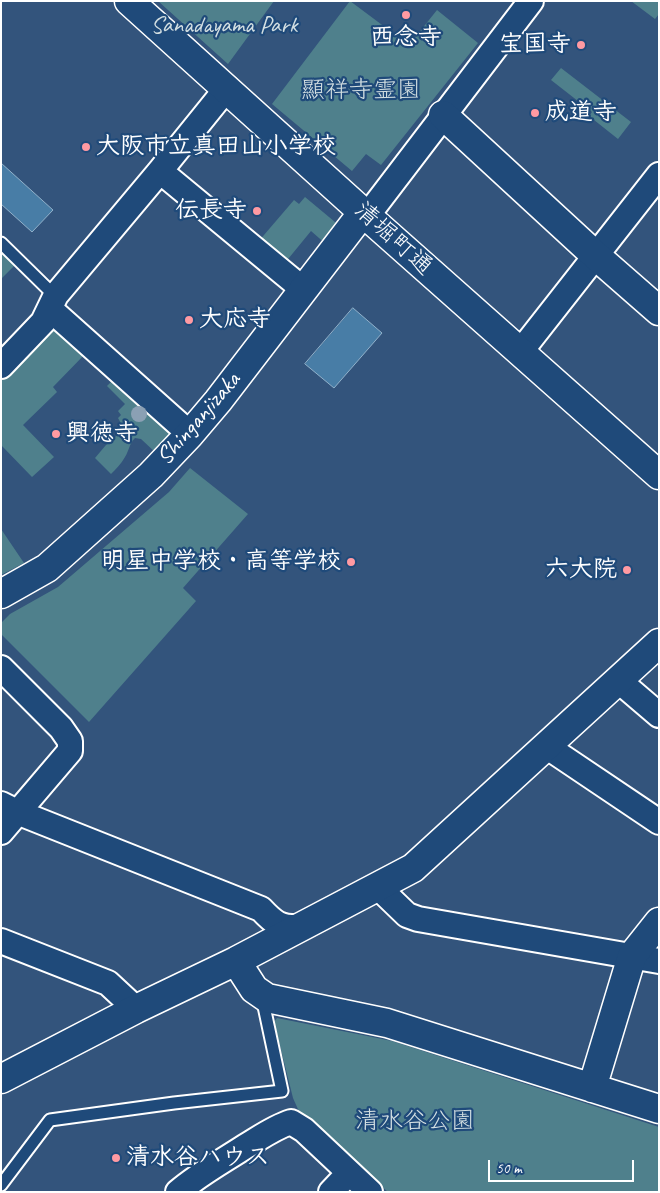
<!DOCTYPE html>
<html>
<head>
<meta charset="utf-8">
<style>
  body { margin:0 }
  #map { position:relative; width:660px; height:1193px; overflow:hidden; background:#33547c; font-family:Caveat,sans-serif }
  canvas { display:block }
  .frame { position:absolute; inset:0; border:2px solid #fff; pointer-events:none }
  .scale { position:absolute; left:488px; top:1160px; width:146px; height:22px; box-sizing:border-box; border:2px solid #fff; border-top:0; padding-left:6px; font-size:15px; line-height:18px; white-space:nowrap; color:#fff; -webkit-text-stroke:4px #1f4a7a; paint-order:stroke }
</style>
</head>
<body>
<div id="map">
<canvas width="660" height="1193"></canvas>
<div class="frame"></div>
<div class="scale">50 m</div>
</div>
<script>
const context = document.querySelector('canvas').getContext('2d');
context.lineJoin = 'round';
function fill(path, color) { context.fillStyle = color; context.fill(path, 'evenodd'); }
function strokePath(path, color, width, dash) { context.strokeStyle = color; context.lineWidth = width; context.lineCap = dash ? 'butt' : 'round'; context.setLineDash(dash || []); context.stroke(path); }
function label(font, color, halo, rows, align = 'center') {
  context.font = font + ' Caveat,"Klee One",sans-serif'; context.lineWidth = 4.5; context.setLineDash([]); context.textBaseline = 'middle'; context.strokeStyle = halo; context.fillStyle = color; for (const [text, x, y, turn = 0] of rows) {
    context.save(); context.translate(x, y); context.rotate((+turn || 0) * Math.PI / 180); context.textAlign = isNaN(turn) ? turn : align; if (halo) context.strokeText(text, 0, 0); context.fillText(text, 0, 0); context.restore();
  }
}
fill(new Path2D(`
  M158,1H274L228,64Z
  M350,1L409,45L437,10L478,43L381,165L366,154L352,171L272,104Z
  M631,1H659V14L655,19Z
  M561,68L631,122L618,139L589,116L592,112L551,80Z
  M305,197L341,227L327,245L311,231L284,264L258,242L294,200L299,204Z
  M1,252L15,265L1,279Z
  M56,325L86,353L53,387L57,392L23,425L54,457L32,477L1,445V380Z
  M115,378L171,430L172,436L156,453L141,439L135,438C129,444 129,451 125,457C121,464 116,469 111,474L95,458L106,445L122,431L123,427L118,418L121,415L118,411L125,404L107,386Z
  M190,468L248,514L183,588L196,601L89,722L1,634V623L10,614L58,587L169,492Z
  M1,529L24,563L1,575Z
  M277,1018L392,1041L659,1127V1190L657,1192H388L301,1116L293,1098L274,1022Z`), '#4f808c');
const water = new Path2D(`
  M1,163L53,210L32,232L1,204Z
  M353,308L382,333L334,388L305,364Z`);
fill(water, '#487da6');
strokePath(water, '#91b1ca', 1);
const lane = new Path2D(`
  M1,243L55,296
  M1,1185L50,1120L174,1103L282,1091L262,997`);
const street = new Path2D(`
  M160,171L304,290
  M367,216L531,1
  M50,309L190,434
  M521,351L659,175
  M1,366L43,322L56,295L160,171L227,88
  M1,668L61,728L70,741V751L1,832
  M618,680L659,715
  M546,746L659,822
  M1,804L17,812L261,909C274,923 280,928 300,927
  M378,887L407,915L418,919L659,961
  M1,941L108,983L136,1009
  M178,1192C199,1174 223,1161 246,1146C261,1137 275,1127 291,1122L304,1130L370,1192
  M331,1192L349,1173`);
const secondary = new Path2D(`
  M129,1L367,216L659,475
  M443,115L595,255L659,311
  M1,594L47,568L151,475L190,434L218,401L357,220L367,216
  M236,961L254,989L267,998L387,1023L659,1109
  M1,1079L136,1009L236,961L413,868L659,643
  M592,1088L632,956L659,922`);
strokePath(lane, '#fff', 15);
strokePath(street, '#fff', 28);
strokePath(secondary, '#fff', 31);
strokePath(lane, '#1f4a7a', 11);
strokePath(street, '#1f4a7a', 24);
strokePath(secondary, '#1f4a7a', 28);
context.fillStyle = '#8ba0b4';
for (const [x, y] of [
  [139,414]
]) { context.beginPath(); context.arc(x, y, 8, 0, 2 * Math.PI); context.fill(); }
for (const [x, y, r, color] of [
  [406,15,5,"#ff9aa2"],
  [581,45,5,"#ff9aa2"],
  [535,113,5,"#ff9aa2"],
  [86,147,5,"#ff9aa2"],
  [257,211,5,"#ff9aa2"],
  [189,320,5,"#ff9aa2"],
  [56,434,5,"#ff9aa2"],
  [351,562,5,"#ff9aa2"],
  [627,570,5,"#ff9aa2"],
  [116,1158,5,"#ff9aa2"]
]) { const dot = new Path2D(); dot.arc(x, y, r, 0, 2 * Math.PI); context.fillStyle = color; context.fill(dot); strokePath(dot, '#1f4a7a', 2); }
label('24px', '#d3dfe2', '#1f4a7a', [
  ["Sanadayama Park",224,26],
  ["顯祥寺霊園",361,91],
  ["清水谷公園",415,1122]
]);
label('bold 24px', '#fff', '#1f4a7a', [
  ["西念寺",406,38,"center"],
  ["宝国寺",571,45,"right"],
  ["成道寺",545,113],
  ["大阪市立真田山小学校",96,147],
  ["伝長寺",247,211,"right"],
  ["大応寺",199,320],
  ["興徳寺",66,434],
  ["明星中学校・高等学校",341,562,"right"],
  ["六大院",617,570,"right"],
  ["清水谷ハウス",126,1158]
], 'left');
label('24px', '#fff', '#1f4a7a', [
  ["清堀町通",393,239,42],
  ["Shinganjizaka",199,419,-49]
]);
</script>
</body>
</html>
